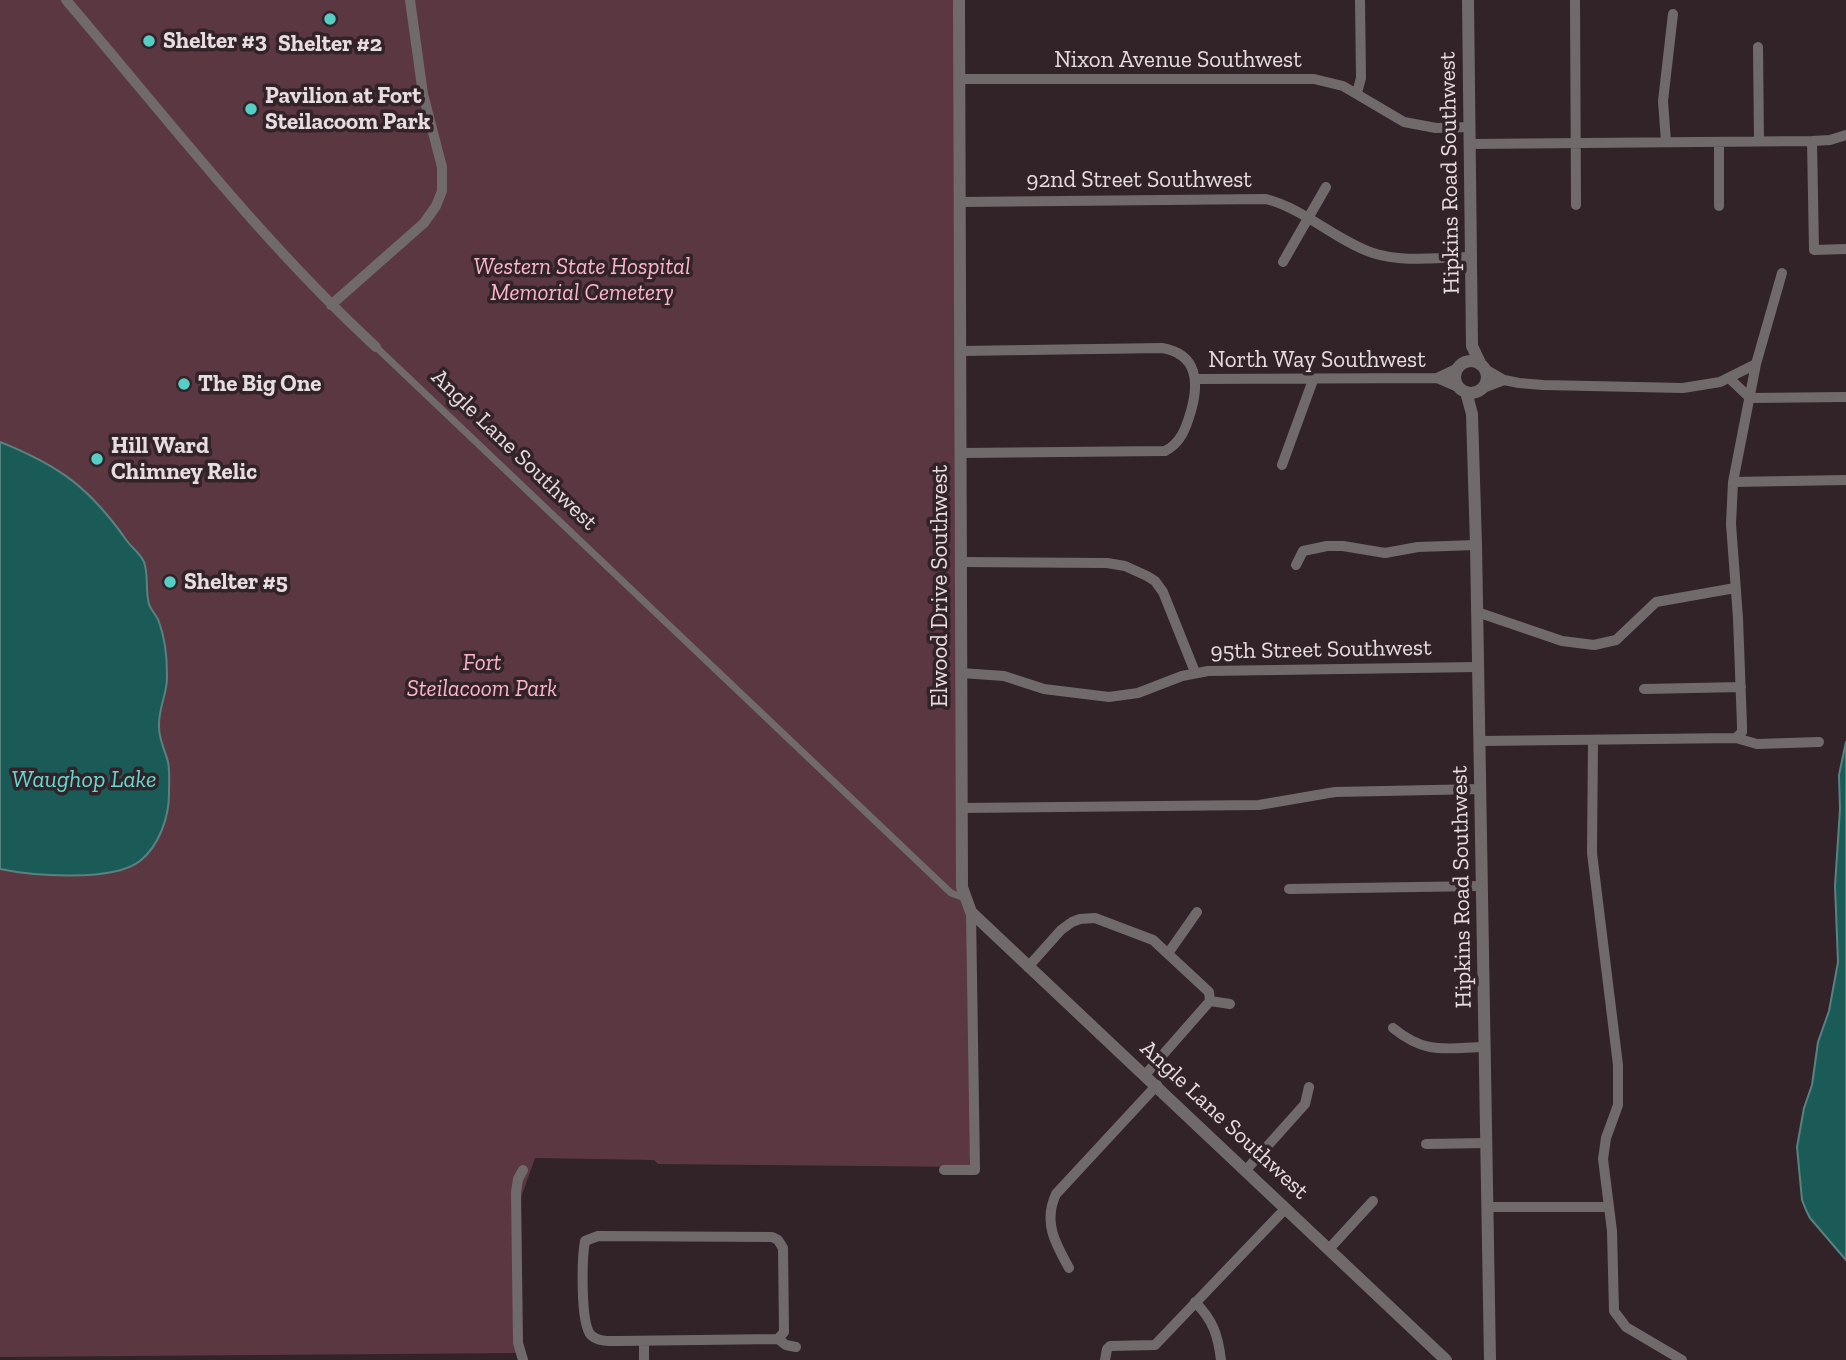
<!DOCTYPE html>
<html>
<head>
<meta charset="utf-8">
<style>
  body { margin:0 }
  canvas { display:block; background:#312327 }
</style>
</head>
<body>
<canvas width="1846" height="1360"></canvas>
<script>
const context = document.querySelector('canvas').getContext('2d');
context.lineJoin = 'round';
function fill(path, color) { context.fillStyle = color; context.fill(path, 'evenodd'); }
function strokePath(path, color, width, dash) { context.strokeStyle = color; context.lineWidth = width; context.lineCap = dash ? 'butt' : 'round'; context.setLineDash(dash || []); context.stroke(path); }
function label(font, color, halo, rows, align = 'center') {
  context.font = font + ' "Zilla Slab",serif'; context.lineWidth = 7; context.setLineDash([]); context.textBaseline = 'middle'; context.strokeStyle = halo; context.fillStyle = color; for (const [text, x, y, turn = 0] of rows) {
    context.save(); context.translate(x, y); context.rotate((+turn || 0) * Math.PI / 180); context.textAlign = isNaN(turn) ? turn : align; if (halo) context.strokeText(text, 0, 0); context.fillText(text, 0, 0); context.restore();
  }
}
fill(new Path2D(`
  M0,0H955L972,1167L658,1164L654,1160L535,1158L517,1209V1353L0,1357Z`), '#5b3742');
const water = new Path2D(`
  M0,442C60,466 90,488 127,541C133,549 140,553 144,562C149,576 145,590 149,604C151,611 157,615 159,622C165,638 167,658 167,675C168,693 158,708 159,727C159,740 165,750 168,762C170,772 169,784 169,794C169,817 159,846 140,861C113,882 33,876 0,869Z
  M1846,742V1260L1810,1218L1806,1210L1802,1200L1797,1147L1804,1108L1812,1085L1818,1042L1829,1011L1838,962L1835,886L1840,809L1839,775Z`);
fill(water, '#1b5b57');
strokePath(water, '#588280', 2);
strokePath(new Path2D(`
  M376,347L951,893L965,898`), '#716a6b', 7);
strokePath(new Path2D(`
  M66,0C167,118 262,242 376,347
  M1575,0L1576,205
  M1758,47L1759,141
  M959,79H1314L1343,86L1404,122L1436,128L1470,127
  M1357,93L1361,78L1360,0
  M1812,141L1814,250L1846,249
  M1666,142L1663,101L1673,14
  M1470,144L1812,141L1830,140L1846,135
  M960,202L1266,199C1305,209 1335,240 1373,253C1403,263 1441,257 1472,257
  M1719,206V142
  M1283,262L1326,187
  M331,305L424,223L436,206L442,191V167L423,94L410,0
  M960,351L1162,348C1198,354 1199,383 1191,411C1186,428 1181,443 1165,451L961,453
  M1485,369L1504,380L1519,383L1543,385L1683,388L1720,382L1756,364
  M1437,378L1460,388
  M1729,378L1750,398L1846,397
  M1196,379L1437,378L1458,368
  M1483,388L1504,380
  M1282,465L1313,380
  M1733,482L1846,480
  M962,562L1107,563L1125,566L1147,576L1155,581L1163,592L1195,672
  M1296,565L1303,551L1327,546H1343L1385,553L1418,547L1476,545
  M1477,612L1562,641L1594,645L1616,640L1656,602L1735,588
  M961,673L1004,676L1044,689L1109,697L1138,693L1182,676L1208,671L1478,667
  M1644,689L1741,687
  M1736,738L1742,732V726L1738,618L1731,524L1733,482L1756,364L1782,273
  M1480,741L1736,738L1757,744L1819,742
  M1593,741L1592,853L1618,1065V1105L1606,1138L1603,1159L1612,1231L1614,1311L1626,1327L1682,1360
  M962,808L1259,805L1335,792L1481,789
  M1289,889L1481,886
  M1169,952L1197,912
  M1028,967L1061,930L1072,922L1080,919L1095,918L1153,940L1209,992L1210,1001L1145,1075
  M1210,1001L1230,1004
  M1393,1028C1426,1055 1445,1048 1485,1047
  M1426,1144L1487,1143
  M523,1170L518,1179L516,1192L518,1343L523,1360
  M944,1170H975L971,912
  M1246,1170L1305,1104L1309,1087
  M1488,1207H1609
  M1329,1249L1373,1201
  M1069,1268C1055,1243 1043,1222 1056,1194L1157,1085
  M1195,1302C1213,1320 1218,1335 1221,1360
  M778,1339L784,1332L783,1248L778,1240L772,1237L598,1236L585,1241C582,1257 580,1323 591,1335C598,1342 609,1341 618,1341L778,1339L786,1345L796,1347
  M644,1341V1360
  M1105,1360L1107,1349L1110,1346L1155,1345L1286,1208`), '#716a6b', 10);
strokePath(new Path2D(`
  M959,0L962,887L971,912L1446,1360
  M1468,0L1472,346L1481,365
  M1455 377a16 16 0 1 1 32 0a16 16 0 1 1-32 0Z
  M1466,392L1472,414L1476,545L1490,1360`), '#716a6b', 12);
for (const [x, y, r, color] of [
  [330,19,7,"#55cec6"],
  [149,41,7,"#55cec6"],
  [251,109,7,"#55cec6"],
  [184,384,7,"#55cec6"],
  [97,459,7,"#55cec6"],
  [170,582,7,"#55cec6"]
]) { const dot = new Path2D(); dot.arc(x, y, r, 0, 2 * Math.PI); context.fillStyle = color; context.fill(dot); strokePath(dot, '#312327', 2.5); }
label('bold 23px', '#e7dde0', '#312327', [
  ["Shelter #3",163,41],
  ["Shelter #2",330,44,"center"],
  ["Pavilion at Fort",265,96],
  ["Steilacoom Park",265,122],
  ["The Big One",198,384],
  ["Hill Ward",111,446],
  ["Chimney Relic",111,472],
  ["Shelter #5",184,582]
], 'left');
label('23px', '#e7dde0', '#312327', [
  ["Nixon Avenue Southwest",1178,60],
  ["Hipkins Road Southwest",1450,173,-91],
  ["92nd Street Southwest",1139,180],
  ["North Way Southwest",1317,360],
  ["Angle Lane Southwest",514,450,44],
  ["Elwood Drive Southwest",940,586,-90],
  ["95th Street Southwest",1321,650,-1],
  ["Hipkins Road Southwest",1462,887,-91],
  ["Angle Lane Southwest",1224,1120,43]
]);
label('italic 23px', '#fdb5ca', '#312327', [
  ["Western State Hospital",582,267],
  ["Memorial Cemetery",582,293],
  ["Fort",482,663],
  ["Steilacoom Park",482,689]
]);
label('italic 24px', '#61d9d1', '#312327', [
  ["Waughop Lake",84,780]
]);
</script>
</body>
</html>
